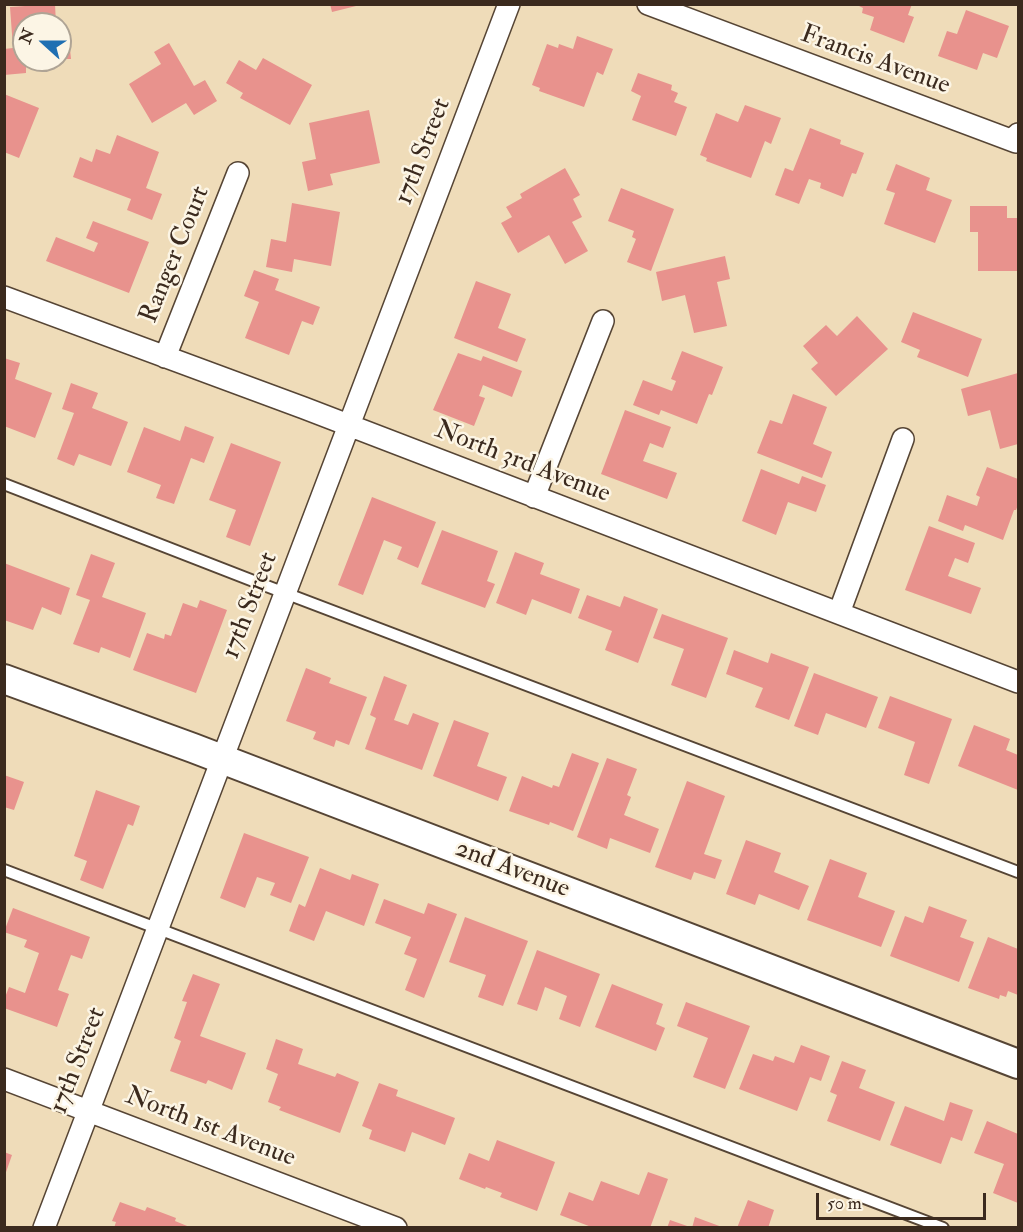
<!DOCTYPE html>
<html>
<head>
<meta charset="utf-8">
<style>
  body { margin:0 }
  #map { position:relative; width:1023px; height:1232px; overflow:hidden; background:#efdcb9; font-family:"IM FELL Double Pica",serif }
  canvas { display:block }
  .frame { position:absolute; inset:0; border:6px solid #3b2a1e; pointer-events:none }
  .north { position:absolute; left:12px; top:12px; width:60px; height:60px; box-sizing:border-box; background:#fcf5e5; border:2px solid #afa495; border-radius:50%; rotate:291deg; font-size:16px; font-weight:700; line-height:24px; text-align:center; color:#3b2a1e }
  .north::after { content:''; display:block; margin:auto; width:21px; height:27px; background:#1f6fb2; clip-path:polygon(50% 0,100% 100%,50% 72%,0 100%) }
  .scale { position:absolute; left:816px; top:1193px; width:170px; height:27px; box-sizing:border-box; border:3px solid #3b2a1e; border-top:0; padding-left:8px; font-size:18px; line-height:21px; white-space:nowrap; color:#3b2a1e; -webkit-text-stroke:4px #fcf5e5; paint-order:stroke }
</style>
</head>
<body>
<div id="map">
<canvas width="1023" height="1232"></canvas>
<div class="frame"></div>
<div class="north">N</div>
<div class="scale">50 m</div>
</div>
<script>
const context = document.querySelector('canvas').getContext('2d');
context.lineJoin = 'round';
function fill(path, color) { context.fillStyle = color; context.fill(path, 'evenodd'); }
function strokePath(path, color, width, dash) { context.strokeStyle = color; context.lineWidth = width; context.lineCap = dash ? 'butt' : 'round'; context.setLineDash(dash || []); context.stroke(path); }
function label(font, color, halo, rows, align = 'center') {
  context.font = font + ' "IM FELL Double Pica",serif'; context.lineWidth = 5; context.setLineDash([]); context.textBaseline = 'middle'; context.strokeStyle = halo; context.fillStyle = color; for (const [text, x, y, turn = 0] of rows) {
    context.save(); context.translate(x, y); context.rotate((+turn || 0) * Math.PI / 180); context.textAlign = isNaN(turn) ? turn : align; if (halo) context.strokeText(text, 0, 0); context.fillText(text, 0, 0); context.restore();
  }
}
fill(new Path2D(`
  M55,4L56,24H24V60H26V73L4,75V49L13,48L10,7Z
  M330,4H360V5L332,12Z
  M855,4H912L908,15L914,17L904,43L870,30L874,17L862,13L863,8Z
  M966,10L1009,26L997,58L983,53L977,70L938,56L947,31L957,34Z
  M577,36L613,49L603,75L597,72L584,107L539,91L540,88L532,85L547,44L558,48L559,44L573,49Z
  M69,40L71,59H60V41Z
  M169,43L194,86L205,80L217,101L194,115L186,103L152,123L129,84L161,64L154,52Z
  M263,58L312,85L290,125L240,98L243,93L226,83L239,60L256,70Z
  M638,73L672,85L671,90L678,93L674,102L687,107L676,136L632,120L641,96L631,91Z
  M4,94L39,108L19,158L4,152Z
  M745,105L781,118L771,144L765,141L751,178L706,161L707,158L700,155L716,113L738,122Z
  M369,110L380,163L330,174L333,185L308,191L302,162L316,159L309,123Z
  M810,128L841,140L840,144L864,153L856,174L852,173L843,197L820,188L821,183L809,179L799,204L775,195L785,168L793,171Z
  M117,135L159,152L146,188L162,194L152,220L127,210L131,199L73,177L80,157L92,162L96,149L110,154Z
  M896,164L930,178L926,190L952,200L935,243L884,224L895,193L886,190Z
  M565,168L580,195L573,199L582,217L572,222L588,251L565,264L549,235L518,253L501,223L512,217L506,207L522,198L520,194Z
  M621,188L674,209L651,271L627,262L636,239L632,237L634,231L608,221Z
  M292,203L340,212L331,266L294,259L292,272L266,267L271,239L286,242Z
  M970,206H1007V218H1018V271H978V232H970Z
  M93,221L149,242L129,293L46,261L56,237L94,252L98,243L86,238Z
  M725,256L730,279L717,282L727,326L694,333L685,295L662,301L656,272Z
  M254,270L279,279L275,290L320,307L313,325L302,321L289,355L245,338L259,302L244,296Z
  M476,281L511,294L498,328L526,339L517,362L454,338Z
  M913,312L982,339L968,377L917,357L920,350L901,342Z
  M857,316L888,349L836,396L811,369L818,363L803,346L826,325L837,336Z
  M682,351L723,367L712,395L709,394L697,424L661,410L659,415L633,405L643,380L672,391L676,381L671,379Z
  M458,353L481,361L483,356L522,371L512,397L483,385L479,396L485,398L474,426L433,410Z
  M4,358L20,363L15,379L52,393L35,438L4,426Z
  M1018,373V444L1000,449L990,410L968,416L961,389Z
  M71,383L98,393L92,408L128,422L111,466L79,454L74,466L57,459L74,413L62,409Z
  M793,394L827,407L813,444L832,452L822,478L757,453L770,420L782,424Z
  M625,410L671,427L663,448L650,443L643,461L677,473L667,499L601,474Z
  M185,426L214,437L204,463L191,458L174,504L156,498L161,485L127,472L144,427L180,441Z
  M231,443L281,462L250,546L226,537L236,510L209,500Z
  M987,467L1018,479V505L1016,510H1014L1003,540L965,525L963,531L938,521L947,495L977,506L980,497L976,495Z
  M761,469L799,484L802,476L826,485L816,512L788,502L776,535L742,521Z
  M372,497L436,522L418,568L397,559L402,547L384,540L363,595L338,585Z
  M929,526L975,543L968,563L955,558L948,576L981,588L971,614L905,590Z
  M442,530L498,551L487,581L495,584L485,608L421,584Z
  M515,552L544,563L540,574L580,589L571,614L532,599L526,615L496,603Z
  M91,554L115,563L102,597L146,613L130,658L101,647L99,653L73,644L90,600L76,595Z
  M4,563L70,588L61,615L42,607L33,630L4,620Z
  M587,595L620,607L624,596L658,609L638,663L605,650L612,631L578,618Z
  M200,600L227,610L196,693L133,670L147,633L164,639L165,634L171,636L183,603L197,608Z
  M662,614L728,638L706,698L671,685L684,649L653,638Z
  M734,650L768,663L771,653L809,667L789,720L755,707L763,688L726,674Z
  M306,668L331,678L329,683L367,697L349,745L336,740L334,747L313,739L316,732L286,721Z
  M814,673L878,697L866,728L826,713L818,735L794,726Z
  M384,676L407,685L394,720L408,725L413,713L439,723L422,770L365,749L376,718L370,715Z
  M890,696L952,719L929,784L904,775L915,742L878,728Z
  M454,720L489,733L477,766L507,777L498,801L433,776Z
  M974,725L1010,739L1006,750L1018,755V790L958,766Z
  M572,753L599,763L573,831L550,822L549,825L509,811L522,776L552,788L553,785L559,787Z
  M607,758L637,769L627,795L631,797L624,815L659,829L650,853L610,838L607,849L577,837Z
  M4,775L24,782L14,810L4,807Z
  M687,781L725,796L704,854L722,860L715,879L694,872L691,880L655,867Z
  M96,790L140,806L133,826L128,824L103,889L80,880L87,861L74,856Z
  M244,833L309,857L291,903L270,895L275,883L257,877L245,908L220,898Z
  M746,840L781,853L774,872L809,886L799,910L759,894L755,905L726,894Z
  M830,859L867,873L858,897L895,911L881,947L807,920Z
  M320,868L350,880L352,874L379,884L364,926L326,911L314,941L289,931L299,904L305,907Z
  M384,899L424,914L428,903L457,914L424,998L405,990L417,959L404,954L411,937L375,923Z
  M929,906L967,920L960,937L974,942L959,982L890,956L905,916L923,923Z
  M13,908L90,937L82,959L71,955L58,990L69,994L57,1027L4,1008V1000L9,987L25,993L39,953L24,947L27,940L4,932Z
  M465,917L528,941L503,1006L478,997L486,975L449,962Z
  M988,937L1018,949V995L1008,991L1006,997L1000,995L999,999L968,988Z
  M537,950L600,974L580,1027L559,1019L567,996L545,987L537,1011L517,1004Z
  M193,974L220,984L200,1036L246,1053L232,1090L208,1080L206,1084L170,1071L181,1041L174,1038L187,1002L182,1001Z
  M612,984L663,1004L656,1024L665,1028L656,1051L595,1027Z
  M686,1002L750,1026L725,1089L693,1077L708,1038L677,1026Z
  M276,1039L303,1049L298,1064L335,1077L337,1073L359,1082L340,1133L279,1110L281,1107L268,1102L278,1074L266,1069Z
  M801,1045L830,1056L821,1081L810,1077L797,1111L739,1089L753,1054L773,1061L775,1056L794,1063Z
  M842,1061L866,1070L859,1088L895,1102L880,1141L827,1121L837,1095L830,1092Z
  M379,1083L398,1090L396,1096L455,1118L445,1145L412,1132L405,1152L369,1139L372,1130L362,1126Z
  M950,1102L973,1110L962,1141L951,1137L941,1164L890,1145L905,1106L944,1121Z
  M987,1121L1018,1134V1203L993,1193L1004,1164L974,1153Z
  M497,1140L555,1162L537,1211L500,1197L502,1193L486,1187L485,1189L459,1179L469,1153L489,1161Z
  M4,1152L12,1155L5,1175H4Z
  M648,1172L668,1179L650,1228H594L560,1215L569,1192L593,1201L601,1181L639,1195Z
  M748,1200L774,1210L768,1228H737Z
  M120,1202L145,1211L147,1207L176,1218L175,1221L192,1228H114L116,1222L112,1221Z
  M695,1217L722,1227L721,1228H692Z
  M670,1220L690,1227V1228H667Z`), '#e8928d');
const lane = new Path2D(`
  M4,484L256,582L1018,872
  M4,870L943,1228`);
const street = new Path2D(`
  M648,4L1016,142L1018,134
  M4,297L304,408L1018,682
  M165,357L238,173
  M534,497L603,321
  M839,613L903,439
  M4,1079L396,1228
  M44,1228L509,4`);
const secondary = new Path2D(`
  M4,679L193,748L1018,1064`);
strokePath(lane, '#564535', 14);
strokePath(street, '#564535', 24);
strokePath(secondary, '#564535', 32);
strokePath(lane, '#fff', 10);
strokePath(street, '#fff', 21);
strokePath(secondary, '#fff', 28);
label('26px', '#3b2a1e', '#fcf5e5', [
  ["Francis Avenue",875,61,20],
  ["17th Street",424,152,-69],
  ["Ranger Court",176,255,-68],
  ["North 3rd Avenue",522,463,21],
  ["17th Street",251,606,-69],
  ["2nd Avenue",512,870,21],
  ["17th Street",79,1061,-69],
  ["North 1st Avenue",210,1128,21]
]);
</script>
</body>
</html>
